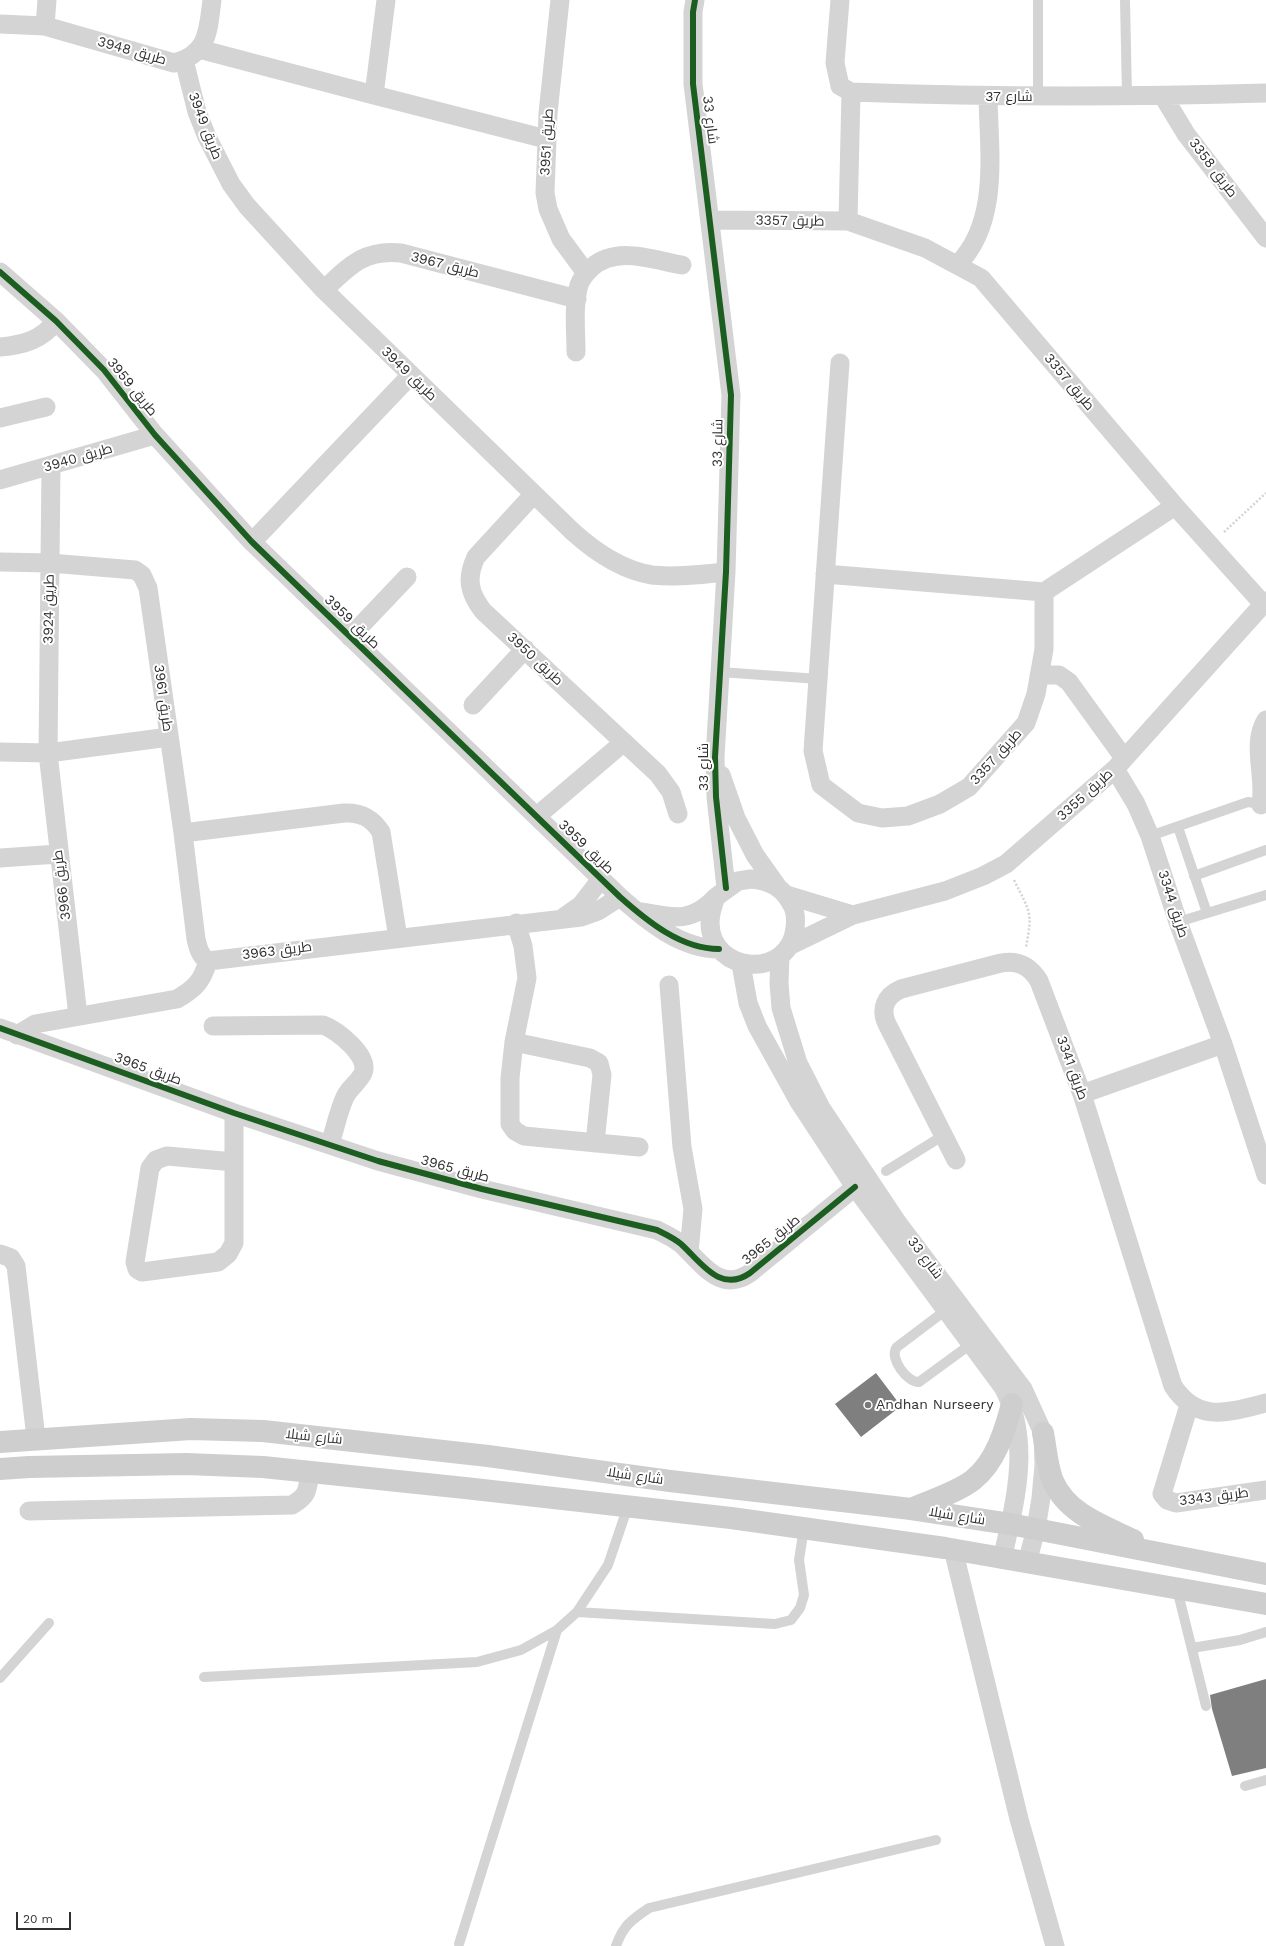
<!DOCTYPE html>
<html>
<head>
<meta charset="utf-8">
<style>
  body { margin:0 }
  #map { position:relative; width:1266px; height:1946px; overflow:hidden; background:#fff; font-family:"Work Sans",sans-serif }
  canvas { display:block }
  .scale { position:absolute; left:16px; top:1912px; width:55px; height:18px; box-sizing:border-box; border:2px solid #303030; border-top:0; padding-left:5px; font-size:12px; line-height:14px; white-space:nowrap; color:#303030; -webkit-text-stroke:3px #fff; paint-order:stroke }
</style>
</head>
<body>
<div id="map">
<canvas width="1266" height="1946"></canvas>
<div class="scale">20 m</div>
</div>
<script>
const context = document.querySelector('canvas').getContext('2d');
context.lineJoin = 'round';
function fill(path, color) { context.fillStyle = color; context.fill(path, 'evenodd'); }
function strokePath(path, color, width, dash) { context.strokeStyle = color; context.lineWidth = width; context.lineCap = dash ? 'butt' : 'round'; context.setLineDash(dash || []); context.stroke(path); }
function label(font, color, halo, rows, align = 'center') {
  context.font = font + ' "Work Sans",Cairo,sans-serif'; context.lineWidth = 4; context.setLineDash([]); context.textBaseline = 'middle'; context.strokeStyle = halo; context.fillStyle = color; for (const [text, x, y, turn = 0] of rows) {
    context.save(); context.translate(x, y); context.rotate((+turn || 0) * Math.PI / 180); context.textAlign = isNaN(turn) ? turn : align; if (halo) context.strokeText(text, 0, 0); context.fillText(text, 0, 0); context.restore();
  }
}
fill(new Path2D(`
  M876,1373L901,1406L861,1437L835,1404Z
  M1266,1679V1768L1232,1776L1212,1709L1210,1695Z`), '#7f7f7f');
strokePath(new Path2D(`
  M1224,532L1266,493
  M1014,880C1030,912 1033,912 1026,947`), '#d4d4d4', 2.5, [2, 2]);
strokePath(new Path2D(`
  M1038,0V97
  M1125,0L1127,96
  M720,672L819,679
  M1178,827L1207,913
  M1150,836L1248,802L1254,803L1263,808
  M1194,876L1266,850
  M1178,922L1266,895
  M886,1171L944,1135
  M946,1310L897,1347C888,1358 908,1383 919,1382L971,1344
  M1177,1589L1206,1706
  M577,1612L775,1624L791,1620L800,1608L804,1595L799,1560L804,1528
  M1192,1648L1240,1640L1266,1632
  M204,1677L477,1662L521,1650L557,1630L577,1612L608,1565L628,1506
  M0,1678L49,1623
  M1245,1786L1266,1780
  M459,1944L557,1630
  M616,1946C623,1926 631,1920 649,1908L936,1840`), '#d4d4d4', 10);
strokePath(new Path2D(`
  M386,0L374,95L546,139
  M560,0L548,113L545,193L548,209L561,239L586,273
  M695,0L693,12V84L731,395L726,572L715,757L716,797L726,888
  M840,0L835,63L840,86L851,92C989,97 1127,97 1266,93
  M0,24L45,26L174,63C209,54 208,30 212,0
  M45,26L47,0
  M199,49L374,95
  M184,60L197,112L207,137L231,184L247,206L324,290L572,531C595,552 621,570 652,575C676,578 702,574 726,572
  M1163,96L1186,134L1266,238
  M711,220L848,221L925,248L981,278L1175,506L1263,604
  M848,221L851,92
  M957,265C1000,223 989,152 988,97
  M0,272L56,321L104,370L155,435L252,542L620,897C647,921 681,949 719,949
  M324,290C349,266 364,249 401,253L577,299
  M0,347C23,345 42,340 56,321
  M576,352C576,331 573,306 579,285C581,279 586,273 591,268C616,245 653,260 682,265
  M840,363L813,751L821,785L858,813L882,818L908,816L940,804L969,787L1026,723L1036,694L1044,649V592
  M0,418L46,407
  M51,465L48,753L78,1016
  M0,480L155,435
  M533,495L476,557C466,578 469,593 483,611L658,774L671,792L678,814
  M252,542L410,376
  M0,562L50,563L135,570L142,575L148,588L183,833L196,939C198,948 200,956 208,961
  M825,574L1044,592L1175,506
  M350,637L407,577
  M1039,675H1059L1069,682L1124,758
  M473,705L525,649
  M0,752L48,753L169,737
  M1115,769L1136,804L1150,836L1178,922L1223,1044L1266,1175
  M721,775L736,818L755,855L777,886
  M1261,805C1266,776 1251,744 1266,720
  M537,816L624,742
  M183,833L344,813C361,812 372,818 381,832L398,938
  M0,858L58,854
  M751,879C770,881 783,887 792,905C796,912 796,920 795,928C790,979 711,975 710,923C710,914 713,905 716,897L738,881Z
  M787,895L853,915
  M642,912C674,918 692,923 716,897
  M564,917L581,905L601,879
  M516,923L523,946L527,978L514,1042L510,1078V1124L515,1131L524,1136L639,1147
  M789,946L853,915L945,891L983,876L1006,864L1115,769L1266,601
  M780,956L779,983L781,1008L798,1063L821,1108L897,1222L1023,1389L1043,1433L1044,1465L1041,1498L1036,1529L1027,1563
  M741,964L748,1003L757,1026L798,1100L855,1187L1003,1387C1032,1441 1015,1503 1002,1559
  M669,985L682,1147L693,1209L689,1252
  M213,1026L323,1025C337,1030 370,1056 363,1073C359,1082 349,1088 345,1097C338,1112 335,1129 330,1144
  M0,1028L234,1113L378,1161L482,1189L657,1230C665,1234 674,1238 681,1244C701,1262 720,1294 750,1273L855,1187
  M17,1035L35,1024L177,999C196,988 202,981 208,961L581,917L598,911L620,897
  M514,1042L590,1058L599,1063L602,1075L595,1143
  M1082,1094L1223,1044
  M234,1113V1162
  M167,1156L234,1162V1243L228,1254L218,1262L142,1272L137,1269L135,1262L150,1168L156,1160Z
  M956,1160L887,1024C880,1009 885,996 901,989L1001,963C1018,960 1030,966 1039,981L1082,1094L1173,1386C1198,1424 1229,1412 1266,1403
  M0,1254L11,1258L16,1266L36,1438
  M1189,1405L1162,1494L1167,1500L1176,1503L1266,1490
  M29,1511L292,1505C309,1495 307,1490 310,1472
  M953,1549L1019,1819L1055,1946`), '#d4d4d4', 19);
strokePath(new Path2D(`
  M1043,1433C1046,1448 1047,1467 1053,1481C1067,1514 1104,1526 1133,1540
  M0,1442L191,1429L263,1431L488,1456L670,1481L911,1509L1010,1524L1266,1574
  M0,1469L29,1467L186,1464L263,1467L465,1488L731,1518L945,1548L1266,1604
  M911,1509C931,1500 956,1493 973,1480C996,1462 1005,1430 1012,1404`), '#cecece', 22);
strokePath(new Path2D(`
  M695,0L693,12V84L731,395L726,572L715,757L716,797L726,888
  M0,272L56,321L104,370L155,435L252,542L620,897C647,921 681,949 719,949
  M0,1028L234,1113L378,1161L482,1189L657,1230C665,1234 674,1238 681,1244C701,1262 720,1294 750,1273L855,1187`), '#1b5e20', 6);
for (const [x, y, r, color] of [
  [868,1405,4,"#787878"]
]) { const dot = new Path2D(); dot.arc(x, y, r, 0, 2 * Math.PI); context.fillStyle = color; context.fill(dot); strokePath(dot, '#fff', 1.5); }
label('14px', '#303030', '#fff', [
  ["طريق 3948",132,51,16],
  ["شارع 37",1009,97],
  ["شارع 33",710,120,83],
  ["طريق 3949",205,126,69],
  ["طريق 3951",547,142,-87],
  ["طريق 3358",1213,168,53],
  ["طريق 3357",790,221,1],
  ["طريق 3967",445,265,14],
  ["طريق 3949",409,374,44],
  ["طريق 3357",1069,382,50],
  ["طريق 3959",132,387,51],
  ["شارع 33",718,443,-89],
  ["طريق 3940",78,458,-16],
  ["طريق 3924",49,609,-89],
  ["طريق 3959",352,622,44],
  ["طريق 3950",535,659,43],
  ["طريق 3961",163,698,82],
  ["طريق 3357",996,757,-48],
  ["شارع 33",704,767,-90],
  ["طريق 3355",1085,795,-42],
  ["طريق 3959",586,847,44],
  ["طريق 3966",62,885,-97],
  ["طريق 3344",1173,904,72],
  ["طريق 3963",277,951,-7],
  ["طريق 3341",1072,1068,70],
  ["طريق 3965",148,1069,20],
  ["طريق 3965",455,1169,15],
  ["طريق 3965",771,1240,-39],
  ["شارع 33",925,1258,53],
  ["شارع شيلا",314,1437,6],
  ["شارع شيلا",635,1476,8],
  ["طريق 3343",1214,1497,-7],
  ["شارع شيلا",957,1516,9]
]);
label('14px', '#303030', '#fff', [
  ["Andhan Nurseery",876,1405]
], 'left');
</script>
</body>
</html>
